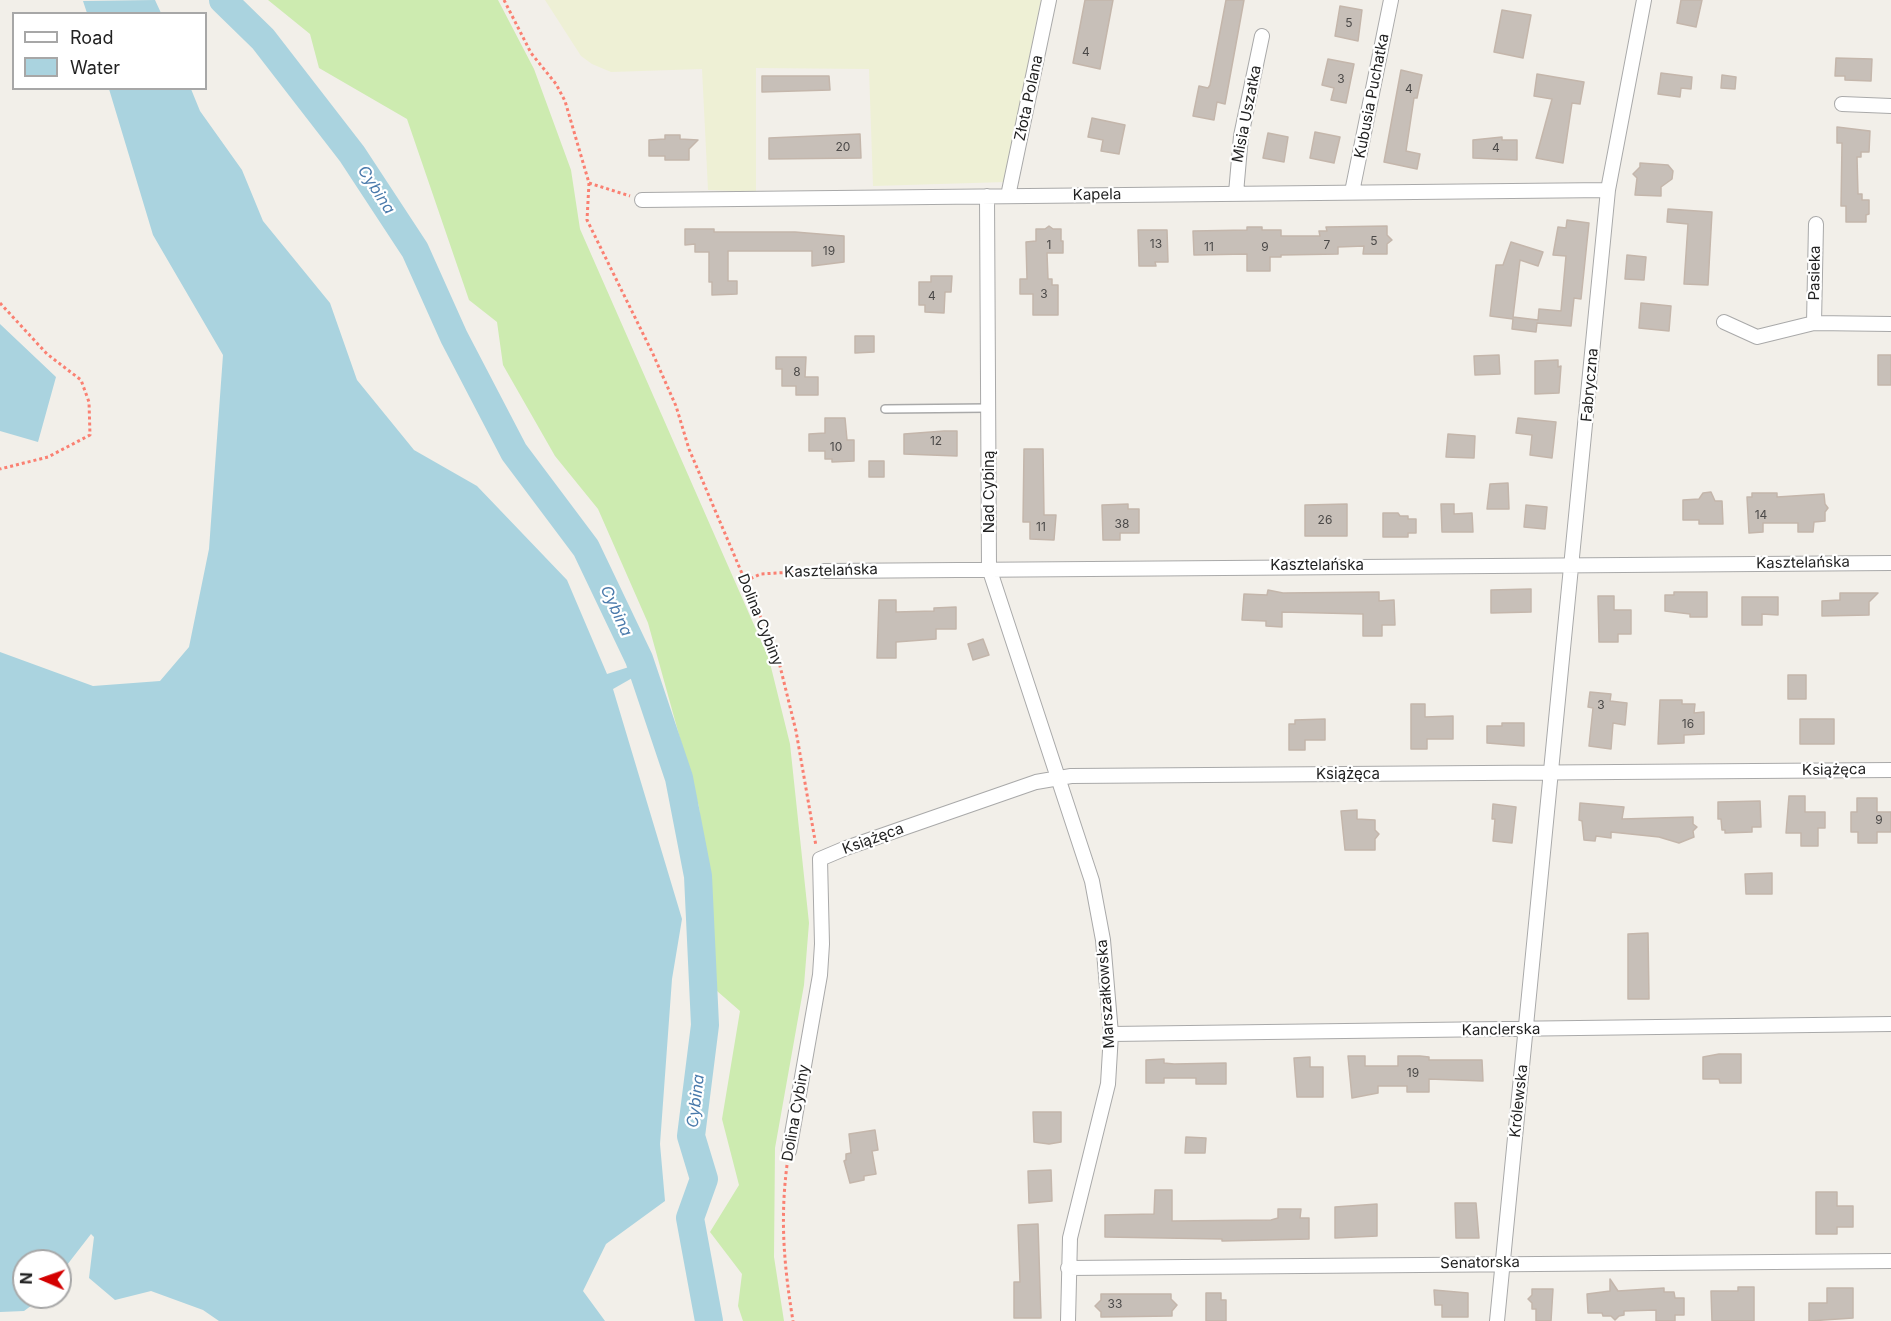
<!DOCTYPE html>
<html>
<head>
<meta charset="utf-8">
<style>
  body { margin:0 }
  #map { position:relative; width:1891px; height:1321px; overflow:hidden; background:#f2efe9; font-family:Inter,sans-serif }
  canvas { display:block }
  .legend { position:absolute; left:12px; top:12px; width:195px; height:78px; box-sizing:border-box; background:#fff; border:2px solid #a7a7a7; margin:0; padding:8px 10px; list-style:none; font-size:18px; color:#222 }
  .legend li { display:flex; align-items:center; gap:12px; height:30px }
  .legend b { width:30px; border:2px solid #a7a7a7 }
  .north { position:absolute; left:12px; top:1249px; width:60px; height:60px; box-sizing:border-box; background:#fff; border:2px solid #a7a7a7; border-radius:50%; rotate:272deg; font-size:16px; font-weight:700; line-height:24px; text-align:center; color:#222 }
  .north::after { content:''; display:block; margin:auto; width:21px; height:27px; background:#d40000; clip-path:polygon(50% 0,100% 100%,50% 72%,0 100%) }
</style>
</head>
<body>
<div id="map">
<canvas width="1891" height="1321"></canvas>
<ul class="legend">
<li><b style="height:8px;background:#fff"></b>Road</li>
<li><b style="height:16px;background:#aad3df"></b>Water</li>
</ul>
<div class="north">N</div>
</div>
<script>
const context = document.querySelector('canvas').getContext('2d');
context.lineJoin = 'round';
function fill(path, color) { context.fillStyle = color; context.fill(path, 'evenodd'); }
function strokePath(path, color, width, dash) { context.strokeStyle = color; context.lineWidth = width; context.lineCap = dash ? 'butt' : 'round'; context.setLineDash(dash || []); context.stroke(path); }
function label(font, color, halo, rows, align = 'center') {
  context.font = font + ' Inter,sans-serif'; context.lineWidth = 4.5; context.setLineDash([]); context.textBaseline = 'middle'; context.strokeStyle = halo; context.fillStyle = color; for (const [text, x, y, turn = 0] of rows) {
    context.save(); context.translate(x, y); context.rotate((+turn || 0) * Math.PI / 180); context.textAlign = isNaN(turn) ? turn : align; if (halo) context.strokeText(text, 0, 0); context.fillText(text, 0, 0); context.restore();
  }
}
fill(new Path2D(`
  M545,0H1041L1006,182L873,186L869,69L756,68V192L708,190L702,69L611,72L592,64L581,56Z`), '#eef0d5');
fill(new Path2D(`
  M268,0H498L534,69L571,170L580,229L769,659L790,744L809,923L804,985L775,1148L774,1257L784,1321H743L738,1306L742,1274L710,1232L739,1185L722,1119L740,1011L717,991L699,807L648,623L598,509L555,456L503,365L497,322L469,300L407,119L319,68L310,34Z`), '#cdebb0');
fill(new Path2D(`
  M155,0L161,13H87L83,1Z
  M109,89H191L200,111L242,170L263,221L330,303L357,380L414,450L477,486L567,580L607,674L629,667L634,677L613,689L682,919L672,979L660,1144L665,1201L606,1244L583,1291L605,1321H219L203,1310L151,1291L115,1300L89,1278L94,1237L91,1234L60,1274V1261H24V1297H43L24,1311L0,1312V652L93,686L160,681L189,647L209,549L223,355L153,235Z
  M0,324L56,377L38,442L0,431Z`), '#aad3df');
strokePath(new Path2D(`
  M223,0L263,39L352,154L415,250L454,337L514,452L586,548L639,659L679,778L698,876L705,1025L691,1136L704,1179L690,1218L709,1321`), '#aad3df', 28);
const building = new Path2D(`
  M1085,0H1113L1100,69L1073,63Z
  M1226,0H1244L1225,104L1217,102L1214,120L1193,116L1199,86L1208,88L1210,85Z
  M1681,0H1702L1696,27L1677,23Z
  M1340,6L1362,10L1358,41L1335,36Z
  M1502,10L1531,15L1523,58L1494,52Z
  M1836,58L1872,59L1871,81L1845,80V76H1835Z
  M1328,59L1354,64L1346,103L1331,100L1334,88L1322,85Z
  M1401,70L1422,75L1417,98H1414L1406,151L1420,154L1417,169L1384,162Z
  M1661,73L1692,77L1691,89L1681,88L1680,97L1658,94Z
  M1537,74L1584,82L1580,104L1572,103L1563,163L1536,158L1552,99L1534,96Z
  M1722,75L1736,77L1735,89L1721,88Z
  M762,76H829L830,90L762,92Z
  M1092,118L1125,125L1119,154L1101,151L1103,140L1088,137Z
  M1837,127L1870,131L1869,152H1861V157H1857L1858,194H1862V200H1869V214L1866,215V222H1846V206H1841L1842,143H1837Z
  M1315,132L1340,137L1334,163L1310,158Z
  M1268,133L1288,137L1284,162L1263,158Z
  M860,134L861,158L769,159V138Z
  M665,135H680V139L698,140L689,149V160H665V156H649V140L665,139Z
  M1502,137V140H1517V160L1473,158V140Z
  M1640,163L1668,165L1673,171L1672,179L1661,187V196L1635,195L1637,178L1633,174L1640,167Z
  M1668,209L1712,212L1708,285L1684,284L1688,224L1667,222Z
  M1567,220L1589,223L1581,299L1574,298L1571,326L1537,323L1536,332L1512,329L1513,319L1490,316L1496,265H1503L1511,242L1543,252L1538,266L1520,260L1513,317L1538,320L1539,309L1561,311L1566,256L1553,255L1558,227L1566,228Z
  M1049,226L1053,229H1061V241H1063V253H1047L1048,279H1052V285H1058V315H1033V294H1020V279H1027L1026,242L1036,241V229H1045Z
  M1387,226V235L1392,240L1387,244V254H1363L1364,246L1338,247V254L1281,255V257H1270V271H1247V254L1194,255L1193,231L1247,230V227H1262V230H1281V236H1320L1319,231H1327L1326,227Z
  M685,229H714V232H795L844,236V262L812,266V251H728V281H737V294L712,295V282H709V252H695V244L685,245Z
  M1138,230H1167L1168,262H1155L1156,266H1139Z
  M1627,255L1646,257L1644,280L1625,279Z
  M931,276H952L951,292H945L944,313L925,312V305H919V282H931Z
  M1641,303L1671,306L1669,331L1639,328Z
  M855,336H874V352L855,353Z
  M1499,355L1500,374L1475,375L1474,356Z
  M1878,355H1891V385H1878Z
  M776,357H806L805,377H818V395H796V386H782V369H776Z
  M1558,360V367L1561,366L1559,393L1535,394V361Z
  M825,418H845L847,440H854V461L832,462V459H825V451H809V434L825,433Z
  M1518,418L1556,422L1552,458L1530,455L1532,435L1516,433Z
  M944,431H957V456L904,454V434Z
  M1448,434L1475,436L1474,458L1446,457Z
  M1024,449H1043L1044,515H1056L1054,540L1030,539V522H1023Z
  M869,461H884V477H869Z
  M1508,483L1509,509H1487L1490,484Z
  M1711,492L1715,501H1722L1723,524H1699V520H1683V500L1699,499L1703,493Z
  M1752,493H1777V497L1824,494L1825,504L1828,508L1825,512V521L1814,522L1813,532H1798V523H1763V532L1749,533L1747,497H1752Z
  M1128,504V509H1139V533H1120V540H1103L1102,505Z
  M1347,504V536H1305V505Z
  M1441,504H1454V514L1472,513L1473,532H1442Z
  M1526,505L1547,507L1545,529L1524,527Z
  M1383,513H1398L1400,516H1408V519H1416V533H1408V537H1383Z
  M1531,589V612L1491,613V590Z
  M1268,590L1283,593L1379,592V601L1394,600L1395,625H1382V636H1363V614L1282,612V627L1266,626V621L1242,620L1244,594L1267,595Z
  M1674,592H1707V617H1690V614L1665,611V595H1674Z
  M1840,593H1878L1869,602V615L1822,616V601L1840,600Z
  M1598,596H1614V610H1631V634H1618V642H1599Z
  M1742,597H1778V615L1762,614V625H1742Z
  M879,600H896V612L934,611V608L956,607V629H936V639L896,642V658H877Z
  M983,639L989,655L973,660L968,644Z
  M1788,675H1806V699H1788Z
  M1590,692L1611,694L1610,701L1627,703L1625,725L1613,723L1611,749L1589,746L1593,708L1588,707Z
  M1660,700H1682V704H1695L1694,713L1704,712V734L1684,735V743L1658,744Z
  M1411,704H1425V717L1453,716V739H1427V749H1411Z
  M1325,719V740H1305V750H1289V724H1295V720Z
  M1800,719H1834V744H1800Z
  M1502,723H1524V746L1487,743V726H1502Z
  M1789,796H1805V812H1825V828H1818V846H1801V833H1786Z
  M1857,798H1877V812H1891V832H1877V843H1858V832H1851V812H1857Z
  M1760,801L1761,827H1752V832L1725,833V830H1722L1721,819H1718V802Z
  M1580,803L1624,807L1622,819L1693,817V824L1697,827L1693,831L1694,837L1679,843L1659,837L1611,832V838L1596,836L1595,841L1584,840L1582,821L1579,820Z
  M1493,804L1516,807L1512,843L1493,841L1495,819H1492Z
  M1357,810V819L1375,820V830L1379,834L1375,839V850H1345L1341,811Z
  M1772,873V894H1746L1745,874Z
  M1648,933L1649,999H1628V934Z
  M1719,1054H1741V1083H1720L1719,1079H1703V1057Z
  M1348,1056H1365V1066H1398V1056H1420L1429,1057V1060H1482L1483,1081L1429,1079V1092H1407V1086H1378V1093L1352,1098Z
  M1310,1057V1067H1323V1097H1297L1294,1058Z
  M1164,1059V1063L1174,1064L1226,1063V1084H1196V1078H1164V1083H1146V1060Z
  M1033,1112H1061V1142L1049,1144L1034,1142Z
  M875,1130L878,1150L872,1151L876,1174L864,1176V1180L850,1183L844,1161L846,1160V1154L851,1153L849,1134Z
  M1186,1137L1206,1138L1205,1153H1185Z
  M1051,1170L1052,1201L1029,1203L1028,1171Z
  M1155,1190H1172V1221L1271,1220L1278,1218V1209H1301L1300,1218H1309V1239L1222,1241V1239L1105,1237V1215L1154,1214Z
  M1816,1192H1837V1206H1853V1227H1837V1234H1816Z
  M1455,1203H1476L1479,1238H1456Z
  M1377,1204V1236L1335,1238V1207Z
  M1038,1224L1041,1318H1014V1282H1020L1018,1225Z
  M1610,1279L1618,1291L1664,1288V1292H1674L1675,1298H1684V1315H1675V1321H1656V1310L1624,1311V1315L1619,1316L1615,1320L1611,1316H1603L1602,1313H1588L1587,1294L1610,1291Z
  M1738,1287H1754V1321H1712L1711,1291H1738Z
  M1827,1288H1853V1318L1809,1321V1303H1827Z
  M1532,1289H1553L1551,1321H1536V1309H1532V1303L1528,1299L1532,1295Z
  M1434,1290L1468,1293V1317H1442V1305H1435Z
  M1206,1293H1221V1300H1226V1321H1206Z
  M1101,1294H1171V1299L1177,1305L1172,1311V1316L1101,1317V1312L1095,1306L1101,1300Z`);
fill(building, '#c7bfb8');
strokePath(building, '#c4b6ab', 1.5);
const lane = new Path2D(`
  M885,409L988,408`);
const street = new Path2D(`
  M1842,104L1891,106
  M1352,192L1391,0
  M1236,193L1241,136L1262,36
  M987,196L989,568L1092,881L1103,940L1111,1034L1108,1084L1070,1238L1068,1321
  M1008,196L1049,0
  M642,200L1608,190
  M1724,322L1757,337L1814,323L1891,324
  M1814,323L1816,224
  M824,571L1891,563
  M1111,1034L1891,1024
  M789,1151L820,975L822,944L820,859L846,848L1036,782L1071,776L1891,770
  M1068,1268L1891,1261
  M1497,1321L1608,190L1644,0`);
strokePath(lane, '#a9a9a9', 10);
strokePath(street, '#a9a9a9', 16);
strokePath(new Path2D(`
  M504,0L531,53L556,84L565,101L589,183L587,220L653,354L676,406L689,449L778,658L796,731L816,846
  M589,183L630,196
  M0,303L47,354L81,380L89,402L90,435L48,457L0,469
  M745,581L761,574L810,571
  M787,1165C780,1220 784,1266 793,1321`), '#fa8072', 3, [3, 3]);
strokePath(lane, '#fff', 7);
strokePath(street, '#fff', 14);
label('12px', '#4b4948', null, [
  ["5",1349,23],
  ["4",1086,52],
  ["3",1341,79],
  ["4",1409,89],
  ["20",843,147],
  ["4",1496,148],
  ["5",1374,241],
  ["13",1156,244],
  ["1",1049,245],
  ["7",1327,245],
  ["11",1209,247],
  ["9",1265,247],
  ["19",829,251],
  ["3",1044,294],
  ["4",932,296],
  ["8",797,372],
  ["12",936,441],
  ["10",836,447],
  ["14",1761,515],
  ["26",1325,520],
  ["38",1122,524],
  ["11",1041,527],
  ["3",1601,705],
  ["16",1688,724],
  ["9",1879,820],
  ["19",1413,1073],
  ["33",1115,1304]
]);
label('15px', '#222', '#fff', [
  ["Kubusia Puchatka",1372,96,-79],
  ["Złota Polana",1029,98,-78],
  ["Misia Uszatka",1247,114,-79],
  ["Kapela",1097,195,-1],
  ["Pasieka",1815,273,-89],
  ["Fabryczna",1590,385,-85],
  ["Nad Cybiną",989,492,-90],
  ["Kasztelańska",1803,563,-1],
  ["Kasztelańska",1317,565],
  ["Kasztelańska",831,571,-2],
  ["Dolina Cybiny",760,620,68],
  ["Książęca",1834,770,-1],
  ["Książęca",1348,774],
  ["Książęca",873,839,-20],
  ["Marszałkowska",1106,994,-94],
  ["Kanclerska",1501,1030,-1],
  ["Królewska",1519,1101,-84],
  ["Dolina Cybiny",796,1113,-80],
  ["Senatorska",1480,1263,-1]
]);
label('italic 16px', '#4a7aab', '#fff', [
  ["Cybina",376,190,57],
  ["Cybina",616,611,65],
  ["Cybina",696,1101,-83]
]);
</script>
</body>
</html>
